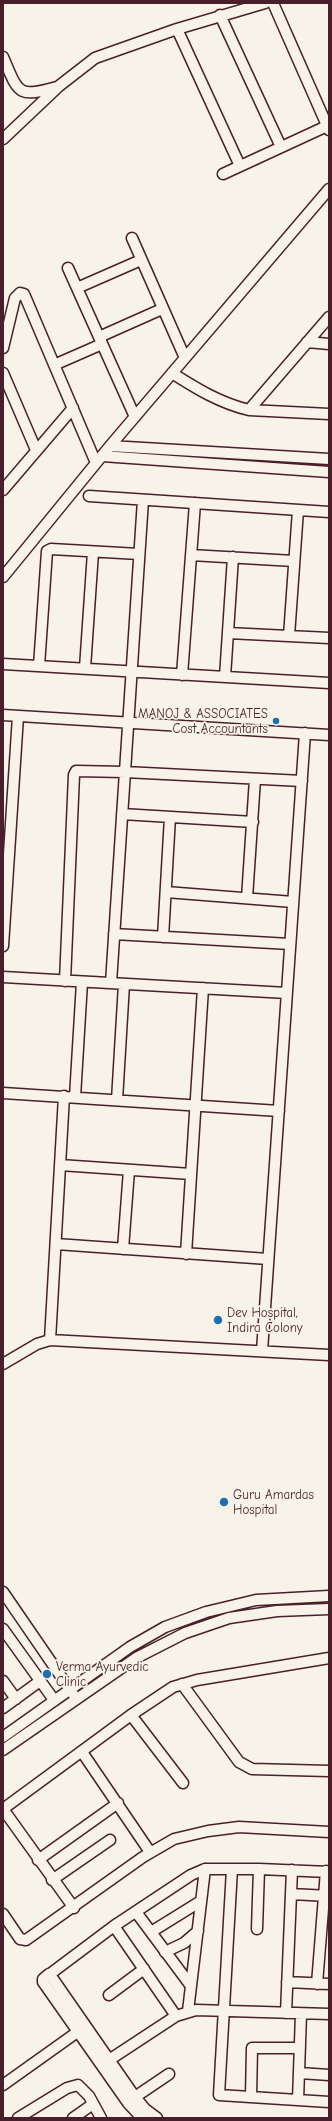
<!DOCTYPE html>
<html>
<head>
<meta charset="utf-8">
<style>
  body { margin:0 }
  #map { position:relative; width:332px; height:2121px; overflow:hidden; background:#f7f3e8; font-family:"Comic Neue",sans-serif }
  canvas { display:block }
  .frame { position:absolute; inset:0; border:4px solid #4a1f2b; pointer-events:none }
</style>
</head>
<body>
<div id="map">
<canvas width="332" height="2121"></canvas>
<div class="frame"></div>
</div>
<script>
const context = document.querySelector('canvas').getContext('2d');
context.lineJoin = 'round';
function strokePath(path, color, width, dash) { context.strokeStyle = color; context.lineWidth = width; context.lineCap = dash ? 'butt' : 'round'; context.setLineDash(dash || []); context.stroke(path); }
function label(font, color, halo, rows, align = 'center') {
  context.font = font + ' "Comic Neue",sans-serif'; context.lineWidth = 3.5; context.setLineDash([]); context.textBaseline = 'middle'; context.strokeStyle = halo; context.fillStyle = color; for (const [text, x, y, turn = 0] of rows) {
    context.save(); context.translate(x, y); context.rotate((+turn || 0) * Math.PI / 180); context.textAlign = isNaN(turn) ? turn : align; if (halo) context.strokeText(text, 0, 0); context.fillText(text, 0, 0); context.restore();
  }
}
const minor = new Path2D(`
  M273,3L329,130
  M220,15L281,147
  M177,29L240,166
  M3,57C19,94 17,98 57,87
  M3,139L59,86L95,58L177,29L265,3
  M223,174L327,126
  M132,238L185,358
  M68,268L135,417
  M77,288L141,260
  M329,317L249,410L329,414
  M99,337L162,309
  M307,342L329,344
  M3,348L15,298L20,293L24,294L96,463
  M54,365L102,344
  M3,373L36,450
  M172,373C197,389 220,403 249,410
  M110,446L329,459
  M102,456L329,472
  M3,490L73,408
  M89,496L329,512
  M191,555L294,561
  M3,577L110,446L329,189
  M228,633L329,638
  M289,636L298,510
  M3,664L329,683
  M39,666L47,551L51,549L139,554
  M85,668L93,552
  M182,675L195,503
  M225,677L233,557
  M3,715L329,735
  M122,814L253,822
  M166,892L293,902
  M247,898L255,779
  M114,934L290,944
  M163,937L170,817
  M3,946L18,716
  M3,977L287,993
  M65,981L74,775L76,771L125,772L302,781
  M111,983L143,500
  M3,1093L279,1111
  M75,1097L82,982
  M117,1100L124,984
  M60,1165L191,1174
  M56,1244L268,1259
  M123,1249L129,1170
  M186,1254L203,988
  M50,1340L64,1096
  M262,1351L305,733
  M3,1364L37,1344L50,1340L329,1355
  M3,1592L73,1694
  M3,1629L54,1700
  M3,1681L16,1699
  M182,1684L239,1762L252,1769L329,1771
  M3,1708L40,1681
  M131,1715L183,1783
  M3,1737L130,1647L165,1627L206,1612L256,1600L329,1596
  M3,1750L136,1658L185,1633L229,1618L277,1611L329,1609
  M82,1752L150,1852
  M3,1809L131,1715L173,1687L197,1680L329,1658
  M3,1809L74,1908
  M38,1860L118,1803
  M232,1869L219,2095L329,2102
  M52,1880L110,1840
  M291,1894L329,1896
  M136,1912L191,1986
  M3,1914L20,1939L26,1940L143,1857L174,1839L208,1831L239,1827L329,1832
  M114,1926L176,2016
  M257,1929L259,1869
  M151,1932L201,1901
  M165,1952L184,1943L198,1931
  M50,1974L114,1926L191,1875L205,1869
  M287,1982L329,1984
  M317,1984L326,1871
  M109,1995L144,1969
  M188,2011L205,1869H259L329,1872
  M286,2013L292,1870
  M106,2062L176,2016L196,2010L329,2014
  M300,2073L329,2075
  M3,2085L83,2028
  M135,2097L169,2074
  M251,2097L252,2048H300
  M298,2100L301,2014
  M18,2118L67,2088L78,2085L89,2096L101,2118
  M73,2118L93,2104
  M142,2118L128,2103L43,1982V1979L49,1974L51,1976L135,2097L145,2109L157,2118`);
strokePath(minor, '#4a1f2b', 13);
strokePath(minor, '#f7f3e8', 10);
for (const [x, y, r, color] of [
  [276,721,4,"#1f6fb2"],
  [218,1320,5,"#1f6fb2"],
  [224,1502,5,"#1f6fb2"],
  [47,1674,5,"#1f6fb2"]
]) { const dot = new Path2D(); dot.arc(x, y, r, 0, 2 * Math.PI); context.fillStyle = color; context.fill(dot); strokePath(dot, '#f7f3e8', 1.5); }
label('13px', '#4a1f2b', '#f7f3e8', [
  ["MANOJ & ASSOCIATES",268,714,"right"],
  ["Cost Accountants",268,729,"right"],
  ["Dev Hospital,",227,1313],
  ["Indira Colony",227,1328],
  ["Guru Amardas",233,1495],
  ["Hospital",233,1510],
  ["Verma Ayurvedic",56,1667],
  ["Clinic",56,1682]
], 'left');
</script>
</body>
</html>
